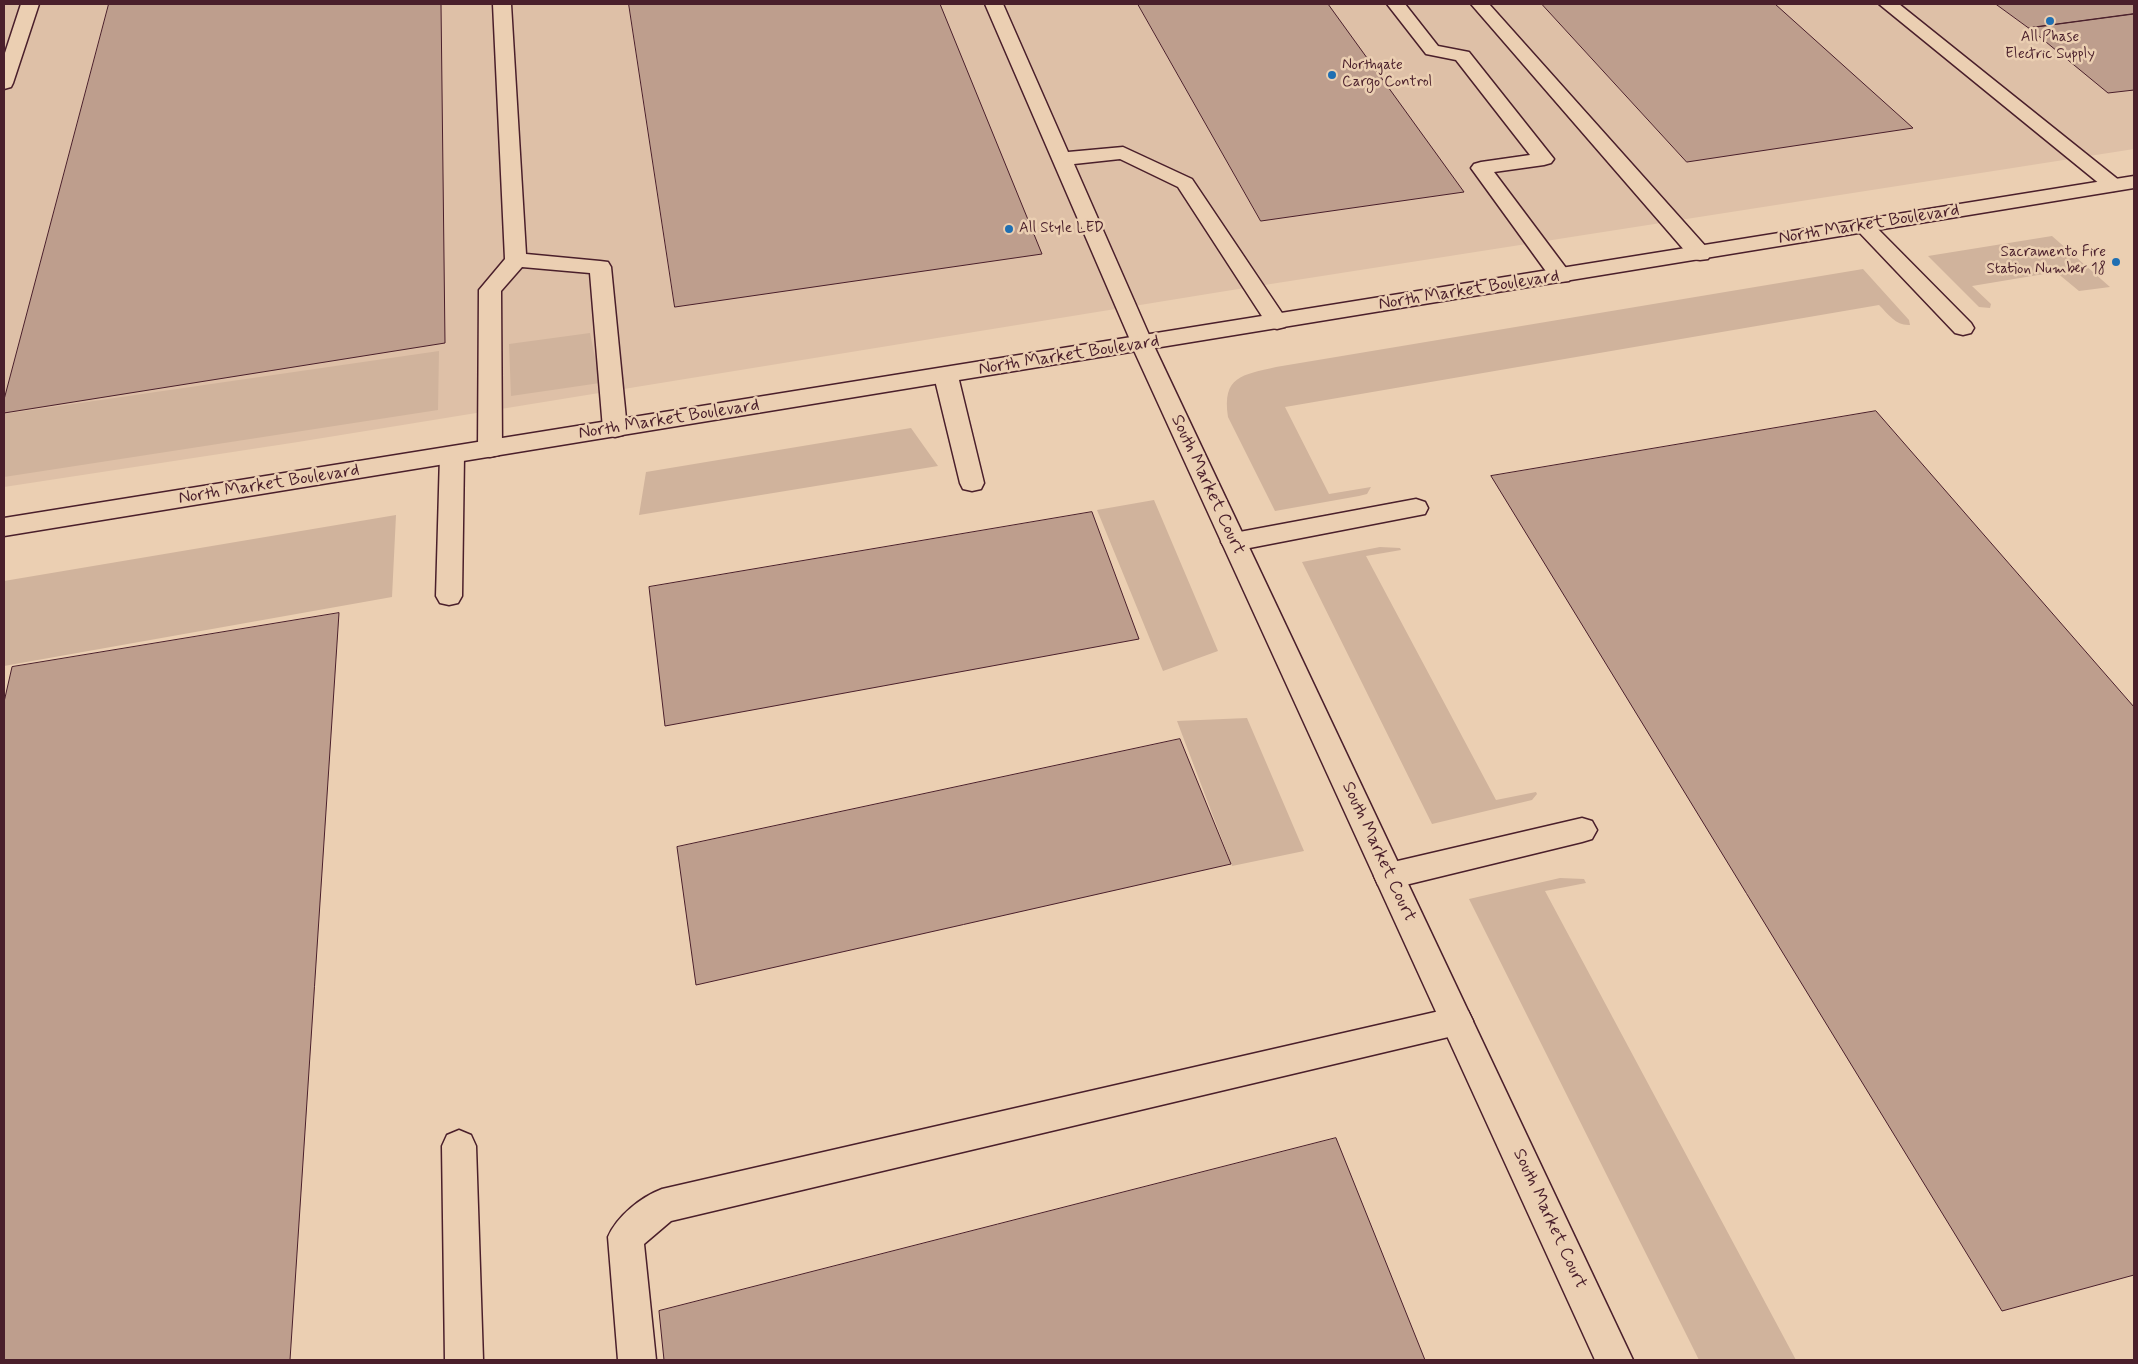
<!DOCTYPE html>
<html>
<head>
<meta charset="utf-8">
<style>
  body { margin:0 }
  #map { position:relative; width:2138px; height:1364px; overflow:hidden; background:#ebcfb2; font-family:Mynerve,sans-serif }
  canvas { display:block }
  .frame { position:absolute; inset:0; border:5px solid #4a1f2b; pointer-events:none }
</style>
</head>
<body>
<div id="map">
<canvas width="2138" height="1364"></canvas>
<div class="frame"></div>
</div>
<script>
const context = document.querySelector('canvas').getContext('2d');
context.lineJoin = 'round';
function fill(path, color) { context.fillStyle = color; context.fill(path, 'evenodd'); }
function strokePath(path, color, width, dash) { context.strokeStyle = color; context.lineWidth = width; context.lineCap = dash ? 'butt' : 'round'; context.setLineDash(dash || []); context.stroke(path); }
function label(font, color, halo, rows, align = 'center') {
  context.font = font + ' Mynerve,sans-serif'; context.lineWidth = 5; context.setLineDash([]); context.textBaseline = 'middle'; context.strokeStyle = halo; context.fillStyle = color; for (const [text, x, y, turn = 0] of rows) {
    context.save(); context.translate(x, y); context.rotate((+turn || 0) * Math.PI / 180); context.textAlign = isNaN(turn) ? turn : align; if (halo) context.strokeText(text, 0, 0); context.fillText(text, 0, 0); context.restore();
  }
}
fill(new Path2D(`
  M4,4H2134V149L1226,291L298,442L4,487Z`), '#dec0a7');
fill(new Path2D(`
  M2052,236L2110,287L2079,291L2056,272L1972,286L1991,304L1990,308L1979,307L1928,256Z
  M1863,269L1909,320L1910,325C1896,326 1889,315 1879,305L1285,407L1329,494L1371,487L1367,494L1359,496L1275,511L1228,417C1222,376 1242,375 1276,367Z
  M590,333L600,383L511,396L509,344Z
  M439,351L438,410L4,477V414Z
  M911,428L938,466L639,515L646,472Z
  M1154,500L1218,651L1163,671L1097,510Z
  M396,515L392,597L4,666V581Z
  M1380,547L1400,548L1401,550L1366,556L1496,800L1536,792L1537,794L1532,800L1432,824L1302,562Z
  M1247,718L1304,851L1232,866L1177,721Z
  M1560,878L1584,879L1586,883L1545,891L1796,1360H1699L1469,899Z`), '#d0b39c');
const building = new Path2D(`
  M109,4H441L445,343L4,413V400Z
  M629,4H940L1042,254L675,307Z
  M1138,4H1328L1464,192L1261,221Z
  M1542,4H1775L1913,128L1687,162Z
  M1996,4H2134V14L2029,28Z
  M2134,14V90L2108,93L2029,28Z
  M1876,411L2134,707V1275L2002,1311L1491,476Z
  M1092,512L1139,639L665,726L649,587Z
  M339,613L290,1360H4V702L12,667Z
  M1180,739L1231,864L696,985L677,847Z
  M1336,1138L1425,1360H664L659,1311Z`);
fill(building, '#be9e8d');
strokePath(building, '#4a1f2b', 1);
const service = new Path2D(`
  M21,4H39L13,83L11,87L4,89V56Z
  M493,4H511L526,254L600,261L608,262L611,267L627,429L623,435L615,437L607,435L603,429L590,273L522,267L501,291L502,449L499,455L490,457L481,455L478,449L479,290L505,259Z
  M985,4H1003L1068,152L1123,147L1192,179L1288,322L1285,327L1277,329L1269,327L1178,187L1120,159L1074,164L1153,344L1150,349L1142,351L1134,349Z
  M1387,4H1405L1438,46L1469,52L1554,159L1551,163L1544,165L1494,172L1572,276L1569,281L1561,282L1553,281L1471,168L1474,164L1481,162L1530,155L1456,60L1426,54Z
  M1471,4H1489L1708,249L1711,254L1708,259L1700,260L1692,259Z
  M1879,4H1899L2120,181L2123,185L2120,189L2113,191L2106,189Z
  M1864,220L1871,222L1971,323L1974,328L1971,333L1963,335L1955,333L1857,230L1854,226L1857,222Z
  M946,369L954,371L958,376L984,483L981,489L972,491L963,489L960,483L934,376L938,371Z
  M452,447L461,449L464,455L462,596L458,603L449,605L440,603L436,596L440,455L443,449Z
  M1416,499L1425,502L1428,508L1425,514L1234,551L1225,548L1221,542L1225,536L1234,533Z
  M1582,818L1592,821L1597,830L1592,839L1582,842L1389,889L1378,885L1374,876L1378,867L1389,863Z
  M1457,1007L1468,1011L1473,1021L1468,1031L1457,1035L671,1221L644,1244L656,1360H618L608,1237C617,1216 641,1197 662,1189Z
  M459,1130L471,1135L476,1146L483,1360H445L442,1146L447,1135Z`);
const minor = new Path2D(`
  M1142,337L1150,339L1153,344L1633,1360H1595L1131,344L1134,339Z`);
const secondary = new Path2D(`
  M2134,176V188L4,536V518Z`);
strokePath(service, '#4a1f2b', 3);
strokePath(minor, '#4a1f2b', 3);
strokePath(secondary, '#4a1f2b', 3);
fill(service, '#ebcfb2');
fill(minor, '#ebcfb2');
fill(secondary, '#ebcfb2');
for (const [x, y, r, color] of [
  [2050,21,5,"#1f6fb2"],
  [1332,75,5,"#1f6fb2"],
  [1009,229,5,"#1f6fb2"],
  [2116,262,5,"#1f6fb2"]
]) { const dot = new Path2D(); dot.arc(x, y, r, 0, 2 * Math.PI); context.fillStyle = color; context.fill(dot); strokePath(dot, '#ebcfb2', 2); }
label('15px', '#4a1f2b', '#ebcfb2', [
  ["All Phase",2050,38,"center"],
  ["Electric Supply",2050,55,"center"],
  ["Northgate",1342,66],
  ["Cargo Control",1342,83],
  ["All Style LED",1019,229],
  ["Sacramento Fire",2106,253,"right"],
  ["Station Number 18",2106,270,"right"]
], 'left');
label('18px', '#4a1f2b', '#ebcfb2', [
  ["North Market Boulevard",1869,225,-9],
  ["North Market Boulevard",1469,291,-9],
  ["North Market Boulevard",1069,356,-9],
  ["North Market Boulevard",669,420,-9],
  ["North Market Boulevard",269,485,-9],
  ["South Market Court",1207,485,65],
  ["South Market Court",1378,852,65],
  ["South Market Court",1549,1219,65]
]);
</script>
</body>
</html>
